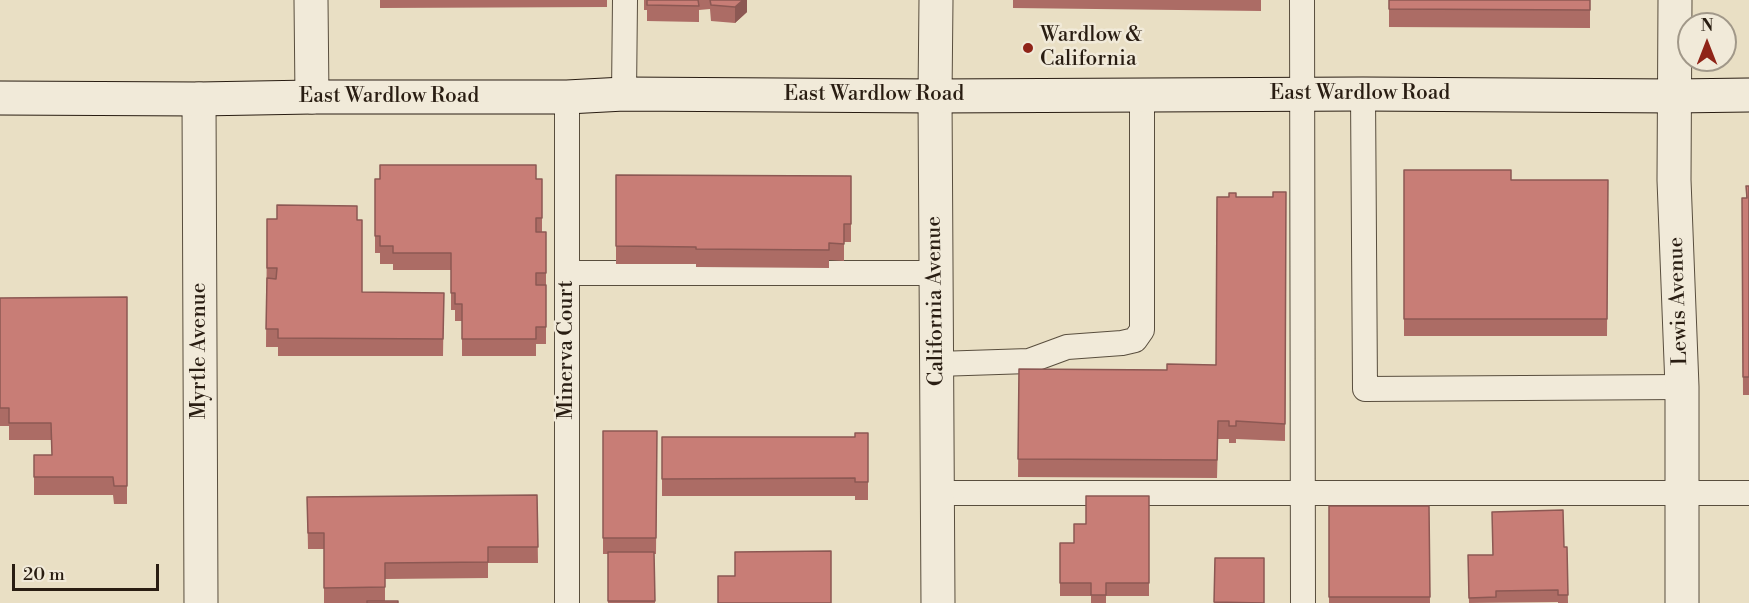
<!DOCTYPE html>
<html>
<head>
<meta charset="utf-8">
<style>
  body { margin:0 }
  #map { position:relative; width:1749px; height:603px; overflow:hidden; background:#e9dfc4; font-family:"Libre Bodoni",serif }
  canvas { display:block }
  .north { position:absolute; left:1677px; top:12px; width:60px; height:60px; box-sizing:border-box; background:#f1ead9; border:2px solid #a19889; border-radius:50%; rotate:0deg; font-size:16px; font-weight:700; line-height:24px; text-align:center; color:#291d12 }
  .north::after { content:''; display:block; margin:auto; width:21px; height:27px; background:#8f2418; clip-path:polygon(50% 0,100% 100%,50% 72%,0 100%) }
  .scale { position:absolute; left:12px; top:564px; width:147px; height:27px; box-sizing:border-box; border:3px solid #291d12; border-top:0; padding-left:8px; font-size:18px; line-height:21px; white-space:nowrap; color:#291d12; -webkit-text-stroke:4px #f1ead9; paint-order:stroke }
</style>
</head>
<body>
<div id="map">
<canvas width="1749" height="603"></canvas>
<div class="north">N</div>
<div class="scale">20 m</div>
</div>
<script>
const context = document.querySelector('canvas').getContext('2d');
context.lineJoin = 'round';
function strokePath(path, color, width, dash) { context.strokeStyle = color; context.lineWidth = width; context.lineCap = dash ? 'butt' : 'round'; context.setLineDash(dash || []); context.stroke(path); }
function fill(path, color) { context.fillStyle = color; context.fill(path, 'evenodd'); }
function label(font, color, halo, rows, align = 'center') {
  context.font = font + ' "Libre Bodoni",serif'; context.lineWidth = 5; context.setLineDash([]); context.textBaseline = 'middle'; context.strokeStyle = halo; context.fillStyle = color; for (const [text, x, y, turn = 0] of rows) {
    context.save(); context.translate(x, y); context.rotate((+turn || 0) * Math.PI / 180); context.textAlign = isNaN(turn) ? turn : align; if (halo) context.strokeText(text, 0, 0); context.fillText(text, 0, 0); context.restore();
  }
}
const service = new Path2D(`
  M1302,0L1303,603
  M624,94L625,0
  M1363,94L1365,389L1682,387
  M567,97V603
  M567,273H936
  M937,364L1029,361L1067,347L1122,343L1135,340L1142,330V94
  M938,493H1749`);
const minor = new Path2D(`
  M311,0L312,97
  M1675,0L1674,180L1682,387V603
  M935,96L936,0
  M199,99L201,603`);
const tertiary = new Path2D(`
  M935,96L938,603`);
const secondary = new Path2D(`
  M0,98L199,99L312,97H567L624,94L935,96L1363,94L1675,96L1749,95`);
strokePath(service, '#594e3e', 26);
strokePath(minor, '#594e3e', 35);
strokePath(tertiary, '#594e3e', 35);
strokePath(secondary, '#291d12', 35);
strokePath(service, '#f1ead9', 24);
strokePath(minor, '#f1ead9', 33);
strokePath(tertiary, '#f1ead9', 33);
strokePath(secondary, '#f1ead9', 33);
fill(new Path2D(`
  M380,0H607V7L380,8Z
  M644,0H747V12L735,23L711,21L710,9L699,10V22L647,21V10H644Z
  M1013,0H1261V11L1013,8Z
  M1389,0H1590V28L1389,27Z
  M1404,170L1511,180H1608L1607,336H1404Z
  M616,175L851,176V242H844V261L829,260V268L696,267V264H616Z
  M375,179H542V232H546V344H536V356H462V321H455V310H451V270H393V264H380V253H375Z
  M1746,186H1749V395H1743L1742,198H1746Z
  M1286,192L1285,441L1236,439V443H1229V439H1218L1217,478L1018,477L1019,369L1167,370L1216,365L1229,197H1273Z
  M267,219L357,220L362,292L444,293L443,356H278V347H266Z
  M127,297V504H114L113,495H34V455H52L51,440H9V426H0V298Z
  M603,431H657L656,554H654L655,603H608V554H603Z
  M868,433V500H855V496H662V437H855Z
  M537,495L538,563H488V578L385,579V601L398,603H324V549H308L307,497Z
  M1149,496V596H1106V603H1091V596H1060V543H1074L1086,524Z
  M1329,506H1429L1430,603H1323H1329Z
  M1567,547L1568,603H1558V602L1469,603L1468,555H1493Z
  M1215,558L1264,603H1214Z`), '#ac6c65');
fill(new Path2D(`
  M743,0H747V12L735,23V7Z`), '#8c5853');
const building = new Path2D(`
  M647,0H698L699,6L647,5Z
  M710,0H743L735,7L711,5Z
  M1389,0H1590V10L1389,9Z
  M380,165H536V179H542V218H536V232H546V273H536V285H546V327H536V339H462V304H455V293H451V253H393V246H380V236H375V179H380Z
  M1404,170H1511V180H1608L1607,319H1404Z
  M616,175L851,176V224H844V244L829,243V250L696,249V247L616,246Z
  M1746,186H1749V377H1743L1742,198H1747Z
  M1273,192H1286L1285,424L1236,421V426H1229V421H1218L1217,460L1018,459L1019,369L1167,370V364L1216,365L1217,197H1229V193H1236V197H1273Z
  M277,205L357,206V220H362V292L444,293L443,339L278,338V329H266L267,278L276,279L277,268H267V219H277Z
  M127,297V486H114L113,477H34V455H52L51,423H9V408H0V298Z
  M603,431H657L656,538H603Z
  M855,433H868V482H855V478L662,479V437H855Z
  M537,495L538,547H488V562L385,563V587L324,588V533H308L307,497Z
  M1086,496H1149V583H1106V595H1091V583H1060V543H1074V524H1086Z
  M1329,506H1429L1430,597H1329Z
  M1563,510L1564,547H1567L1568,595H1558V590L1496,591V597L1469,598L1468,555H1493L1492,512Z
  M831,551V603H718V576H735V552Z
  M608,552H654L655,601H608Z
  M1215,558H1264V603L1214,602Z
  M367,601H398V603H367Z`);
fill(building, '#c87d76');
strokePath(building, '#8c5853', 1.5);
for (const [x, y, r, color] of [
  [1028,48,6,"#8f2418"]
]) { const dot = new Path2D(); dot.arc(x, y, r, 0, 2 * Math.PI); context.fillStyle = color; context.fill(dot); strokePath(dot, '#f1ead9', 2); }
label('21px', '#291d12', '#f1ead9', [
  ["Wardlow &",1040,36],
  ["California",1040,60]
], 'left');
label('21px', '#291d12', '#f1ead9', [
  ["East Wardlow Road",1360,94],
  ["East Wardlow Road",874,95],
  ["East Wardlow Road",389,97],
  ["California Avenue",936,301,-91],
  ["Lewis Avenue",1679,301,-92],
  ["Minerva Court",567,350,-90],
  ["Myrtle Avenue",200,351,-90]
]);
</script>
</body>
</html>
